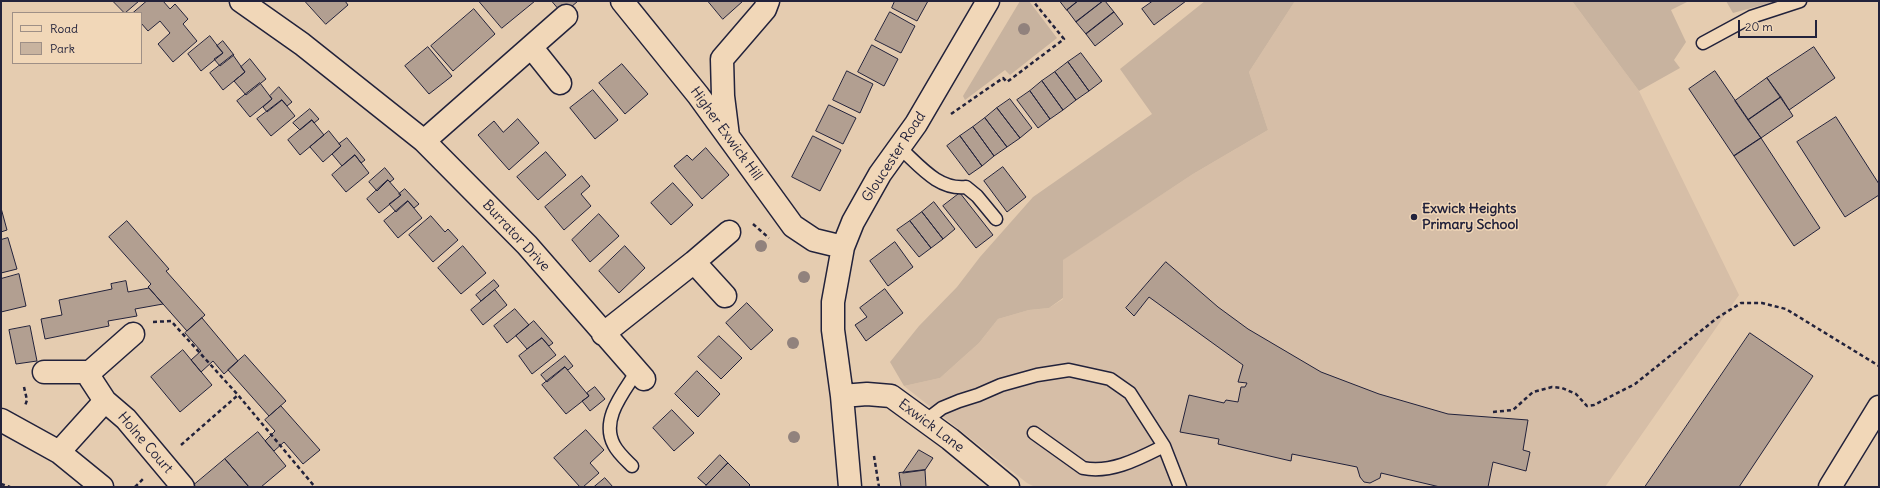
<!DOCTYPE html>
<html>
<head>
<meta charset="utf-8">
<style>
  body { margin:0 }
  #map { position:relative; width:1880px; height:488px; overflow:hidden; background:#e5ccb0; font-family:Delius,sans-serif }
  canvas { display:block }
  .frame { position:absolute; inset:0; border:2px solid #22223b; pointer-events:none }
  .legend { position:absolute; left:12px; top:12px; width:130px; height:52px; box-sizing:border-box; background:#f1d7b8; border:1px solid #9e8f86; margin:0; padding:5px 7px; list-style:none; font-size:12px; color:#22223b }
  .legend li { display:flex; align-items:center; gap:8px; height:20px }
  .legend b { width:20px; border:1px solid #9e8f86 }
  .scale { position:absolute; left:1738px; top:20px; width:79px; height:18px; box-sizing:border-box; border:2px solid #22223b; border-top:0; padding-left:5px; font-size:12px; line-height:14px; white-space:nowrap; color:#22223b; -webkit-text-stroke:3px #f1d7b8; paint-order:stroke }
</style>
</head>
<body>
<div id="map">
<canvas width="1880" height="488"></canvas>
<div class="frame"></div>
<ul class="legend">
<li><b style="height:5px;background:#f1d7b8"></b>Road</li>
<li><b style="height:11px;background:#c8b39f"></b>Park</li>
</ul>
<div class="scale">20 m</div>
</div>
<script>
const context = document.querySelector('canvas').getContext('2d');
context.lineJoin = 'round';
function fill(path, color) { context.fillStyle = color; context.fill(path, 'evenodd'); }
function strokePath(path, color, width, dash) { context.strokeStyle = color; context.lineWidth = width; context.lineCap = dash ? 'butt' : 'round'; context.setLineDash(dash || []); context.stroke(path); }
function label(font, color, halo, rows, align = 'center') {
  context.font = font + ' Delius,sans-serif'; context.lineWidth = 3; context.setLineDash([]); context.textBaseline = 'middle'; context.strokeStyle = halo; context.fillStyle = color; for (const [text, x, y, turn = 0] of rows) {
    context.save(); context.translate(x, y); context.rotate((+turn || 0) * Math.PI / 180); context.textAlign = isNaN(turn) ? turn : align; if (halo) context.strokeText(text, 0, 0); context.fillText(text, 0, 0); context.restore();
  }
}
fill(new Path2D(`
  M1295,1H1572L1639,91L1739,295L1605,487H1035L1027,483L904,386L940,378L979,343L998,319L1029,310L1049,308L1063,299L1062,260L1193,174L1268,130L1249,72Z`), '#d6bea7');
fill(new Path2D(`
  M1020,1H1029L1057,38L1010,75L1005,70L965,100L963,96Z
  M1205,1H1295L1249,72L1268,130L1193,174L1063,260V298L1049,308L1029,310L998,319L979,343L940,378L904,386L890,362L919,326L957,287L980,257L1033,197L1152,114L1120,69Z
  M1572,1H1689L1671,10L1686,42L1674,60L1680,68L1639,91Z
  M1726,1H1777L1733,13Z`), '#c8b39f');
const building = new Path2D(`
  M113,1H139L125,13Z
  M147,1H163L170,9L175,4L188,19L183,24L197,41L173,62L158,44L170,33L160,21L148,31L141,23V13H133Z
  M305,1H345L348,5L326,24Z
  M479,1H535L502,28Z
  M552,1H578L563,14Z
  M708,1H743L723,19Z
  M895,1H928L917,21L892,8Z
  M1060,1H1078L1067,10Z
  M1078,1H1103L1076,22L1067,10Z
  M1103,1H1105L1114,12L1086,34L1076,22Z
  M1153,1H1186L1154,25L1142,9Z
  M474,9L495,34L453,71L431,46Z
  M890,12L915,26L901,53L875,40Z
  M1114,12L1123,24L1095,46L1086,34Z
  M210,36L223,53L201,71L188,54Z
  M223,41L234,55L220,66L214,59L223,53L217,46Z
  M872,45L898,59L884,86L858,72Z
  M428,47L452,76L429,94L405,66Z
  M1814,47L1835,78L1789,110L1767,78Z
  M1081,53L1102,81L1089,91L1068,62Z
  M233,55L245,72L223,90L210,73Z
  M250,59L266,79L246,95L234,81L245,72L241,67Z
  M1068,62L1089,91L1076,100L1055,72Z
  M622,64L648,94L625,114L599,83Z
  M847,71L873,84L860,113L833,100Z
  M1715,71L1761,138L1734,156L1689,89Z
  M1055,72L1076,100L1063,110L1042,81Z
  M1767,78L1781,97L1748,120L1735,101Z
  M1042,81L1063,110L1050,119L1030,91Z
  M260,83L272,99L250,117L237,101Z
  M279,87L292,102L287,106L282,100L267,112L263,107L272,99L270,96Z
  M593,90L618,120L595,139L570,108Z
  M1030,91L1050,119L1038,128L1017,100Z
  M1781,97L1793,116L1761,138L1748,120Z
  M1010,99L1032,128L1020,138L997,108Z
  M282,100L295,116L271,136L257,119Z
  M829,105L856,118L843,144L816,131Z
  M997,108L1020,138L1007,147L985,118Z
  M310,109L319,119L314,123L312,120L300,130L293,123Z
  M1836,117L1879,184V195L1845,217L1797,142Z
  M985,118L1007,147L994,156L973,127Z
  M518,119L539,143L509,170L478,135L494,121L503,132Z
  M312,120L324,135L300,155L288,140Z
  M973,127L994,156L982,166L960,136Z
  M329,131L341,146L323,162L310,147Z
  M813,136L841,150L820,191L792,177Z
  M960,136L982,166L969,175L947,146Z
  M347,138L365,160L361,163L355,155L342,166L332,154L341,146L339,144Z
  M1761,138L1820,228L1794,246L1734,156Z
  M706,148L729,175L702,199L674,166L687,155L692,160Z
  M546,152L566,175L538,200L517,177Z
  M355,155L369,173L346,192L332,175Z
  M1003,167L1026,197L1007,212L984,181Z
  M385,168L394,179L390,182L388,180L377,191L369,182Z
  M582,176L590,186L581,194L591,206L564,230L545,207Z
  M388,180L401,195L379,213L367,199Z
  M673,183L693,205L671,225L651,203Z
  M405,189L419,204L414,208L408,201L396,212L389,204L401,195L399,194Z
  M960,193L993,235L976,248L943,206Z
  M408,201L422,218L398,238L384,221Z
  M934,202L955,229L943,239L922,212Z
  M1,208L7,230L1,232Z
  M922,212L943,239L931,248L910,221Z
  M599,214L619,236L590,262L572,240Z
  M431,216L445,232L448,229L458,240L433,262L409,235Z
  M127,221L169,269L166,271L205,315L187,331L148,287L151,284L109,237Z
  M910,221L931,248L919,257L897,230Z
  M8,238L17,269L1,273V240Z
  M895,242L913,267L888,286L870,261Z
  M463,246L486,273L461,294L438,268Z
  M625,246L645,268L619,293L599,271Z
  M1166,262L1218,307L1248,329L1321,372L1379,394L1448,414L1528,420L1523,450L1530,452L1526,471L1493,462L1488,487H1440L1381,473L1380,478L1370,483L1364,482L1360,477L1357,467L1292,454L1291,461L1218,444L1219,439L1180,432L1189,395L1224,403L1226,400L1238,402L1241,387H1245L1247,383L1238,382L1243,365L1149,297L1134,316L1126,308Z
  M19,274L26,306L1,312V279Z
  M494,280L499,286L481,301L476,295Z
  M126,281L128,292L149,288L163,304L135,309L137,316L108,321L109,326L45,339L41,319L62,315L59,300L112,289L111,284Z
  M885,289L903,313L866,341L855,325L867,317L860,308Z
  M495,290L507,305L483,325L471,310Z
  M747,303L773,330L751,350L726,323Z
  M515,309L529,325L507,343L494,326Z
  M202,318L238,361L224,374L213,361L201,372L191,360L201,351L185,333Z
  M534,321L553,343L549,346L542,338L527,349L516,336Z
  M30,326L37,361L16,364L9,330Z
  M1750,333L1813,376L1739,487H1645Z
  M719,336L742,358L721,379L698,357Z
  M542,338L556,355L532,374L519,356Z
  M183,350L212,385L180,412L151,377Z
  M245,355L286,401L269,416L228,370Z
  M565,356L573,366L568,370L565,367L547,382L541,375Z
  M565,367L589,396L566,414L542,385Z
  M697,371L720,394L698,417L675,394Z
  M595,387L605,399L590,411L582,401L589,396L587,393Z
  M281,406L320,450L303,464L284,442L274,451L265,441L275,431L265,420Z
  M672,410L694,433L674,451L653,428Z
  M586,430L604,450L590,463L599,473L583,487H580L554,458Z
  M258,432L286,466L261,487H249L225,459Z
  M919,450L933,458L925,470L903,473Z
  M720,455L728,463L706,485L698,478Z
  M225,459L249,487H196L194,485Z
  M728,463L750,485L748,487H705Z
  M925,470L926,487H901L899,473Z
  M605,478L613,487H594Z`);
fill(building, '#b29f91');
strokePath(building, '#22223b', 1);
const service = new Path2D(`
  M1703,43L1751,17L1800,1
  M900,148C920,166 938,190 966,187L977,196L996,219
  M925,421L942,408L959,401L978,395L1001,385L1037,375L1069,370L1110,379L1130,393L1164,446L1180,487
  M1034,433L1083,468C1111,474 1140,458 1164,446
  M632,466C626,460 618,453 614,445C600,419 624,392 637,371`);
const minor = new Path2D(`
  M241,1L302,44L424,141L527,245L644,379
  M622,1L698,95L793,226L814,240L843,247
  M532,48L560,83
  M728,136L723,96L722,59L765,9L768,1
  M424,141L566,16
  M694,262L725,296
  M603,334L694,262L729,232
  M44,372H90
  M842,396L867,394L891,396L950,439L1008,487
  M105,401L90,378V372L133,334
  M1,420L59,452L102,487
  M59,452L105,401L126,419L183,487
  M850,487L842,396L833,330V302L843,247L853,222L880,174L916,124L988,1
  M1830,487L1879,407`);
strokePath(service, '#22223b', 15);
strokePath(minor, '#22223b', 25);
strokePath(new Path2D(`
  M951,114L1003,78L1007,82L1064,39L1033,1
  M753,224L769,238
  M153,322L171,321L238,395L315,487
  M24,387L27,400L25,406
  M1493,412L1513,410L1533,392L1552,387L1562,388L1576,394L1587,406L1594,405L1635,384L1717,318L1741,303H1762L1786,309L1879,366
  M181,445L238,395
  M874,456L879,487
  M1,484L10,487
  M135,487L144,478`), '#22223b', 2.5, [4, 3]);
strokePath(service, '#f1d7b8', 12);
strokePath(minor, '#f1d7b8', 22);
context.fillStyle = '#91827d';
for (const [x, y] of [
  [1024,29],
  [761,246],
  [804,277],
  [793,343],
  [794,437]
]) { context.beginPath(); context.arc(x, y, 6, 0, 2 * Math.PI); context.fill(); }
for (const [x, y, r, color] of [
  [1414,217,4,"#22223b"]
]) { const dot = new Path2D(); dot.arc(x, y, r, 0, 2 * Math.PI); context.fillStyle = color; context.fill(dot); strokePath(dot, '#f1d7b8', 1.5); }
label('14px', '#22223b', '#f1d7b8', [
  ["Higher Exwick Hill",726,134,54],
  ["Gloucester Road",894,157,-57],
  ["Burrator Drive",516,236,47],
  ["Exwick Lane",931,426,37],
  ["Holne Court",145,443,49]
]);
label('bold 14px', '#22223b', '#f1d7b8', [
  ["Exwick Heights",1422,209],
  ["Primary School",1422,225]
], 'left');
</script>
</body>
</html>
